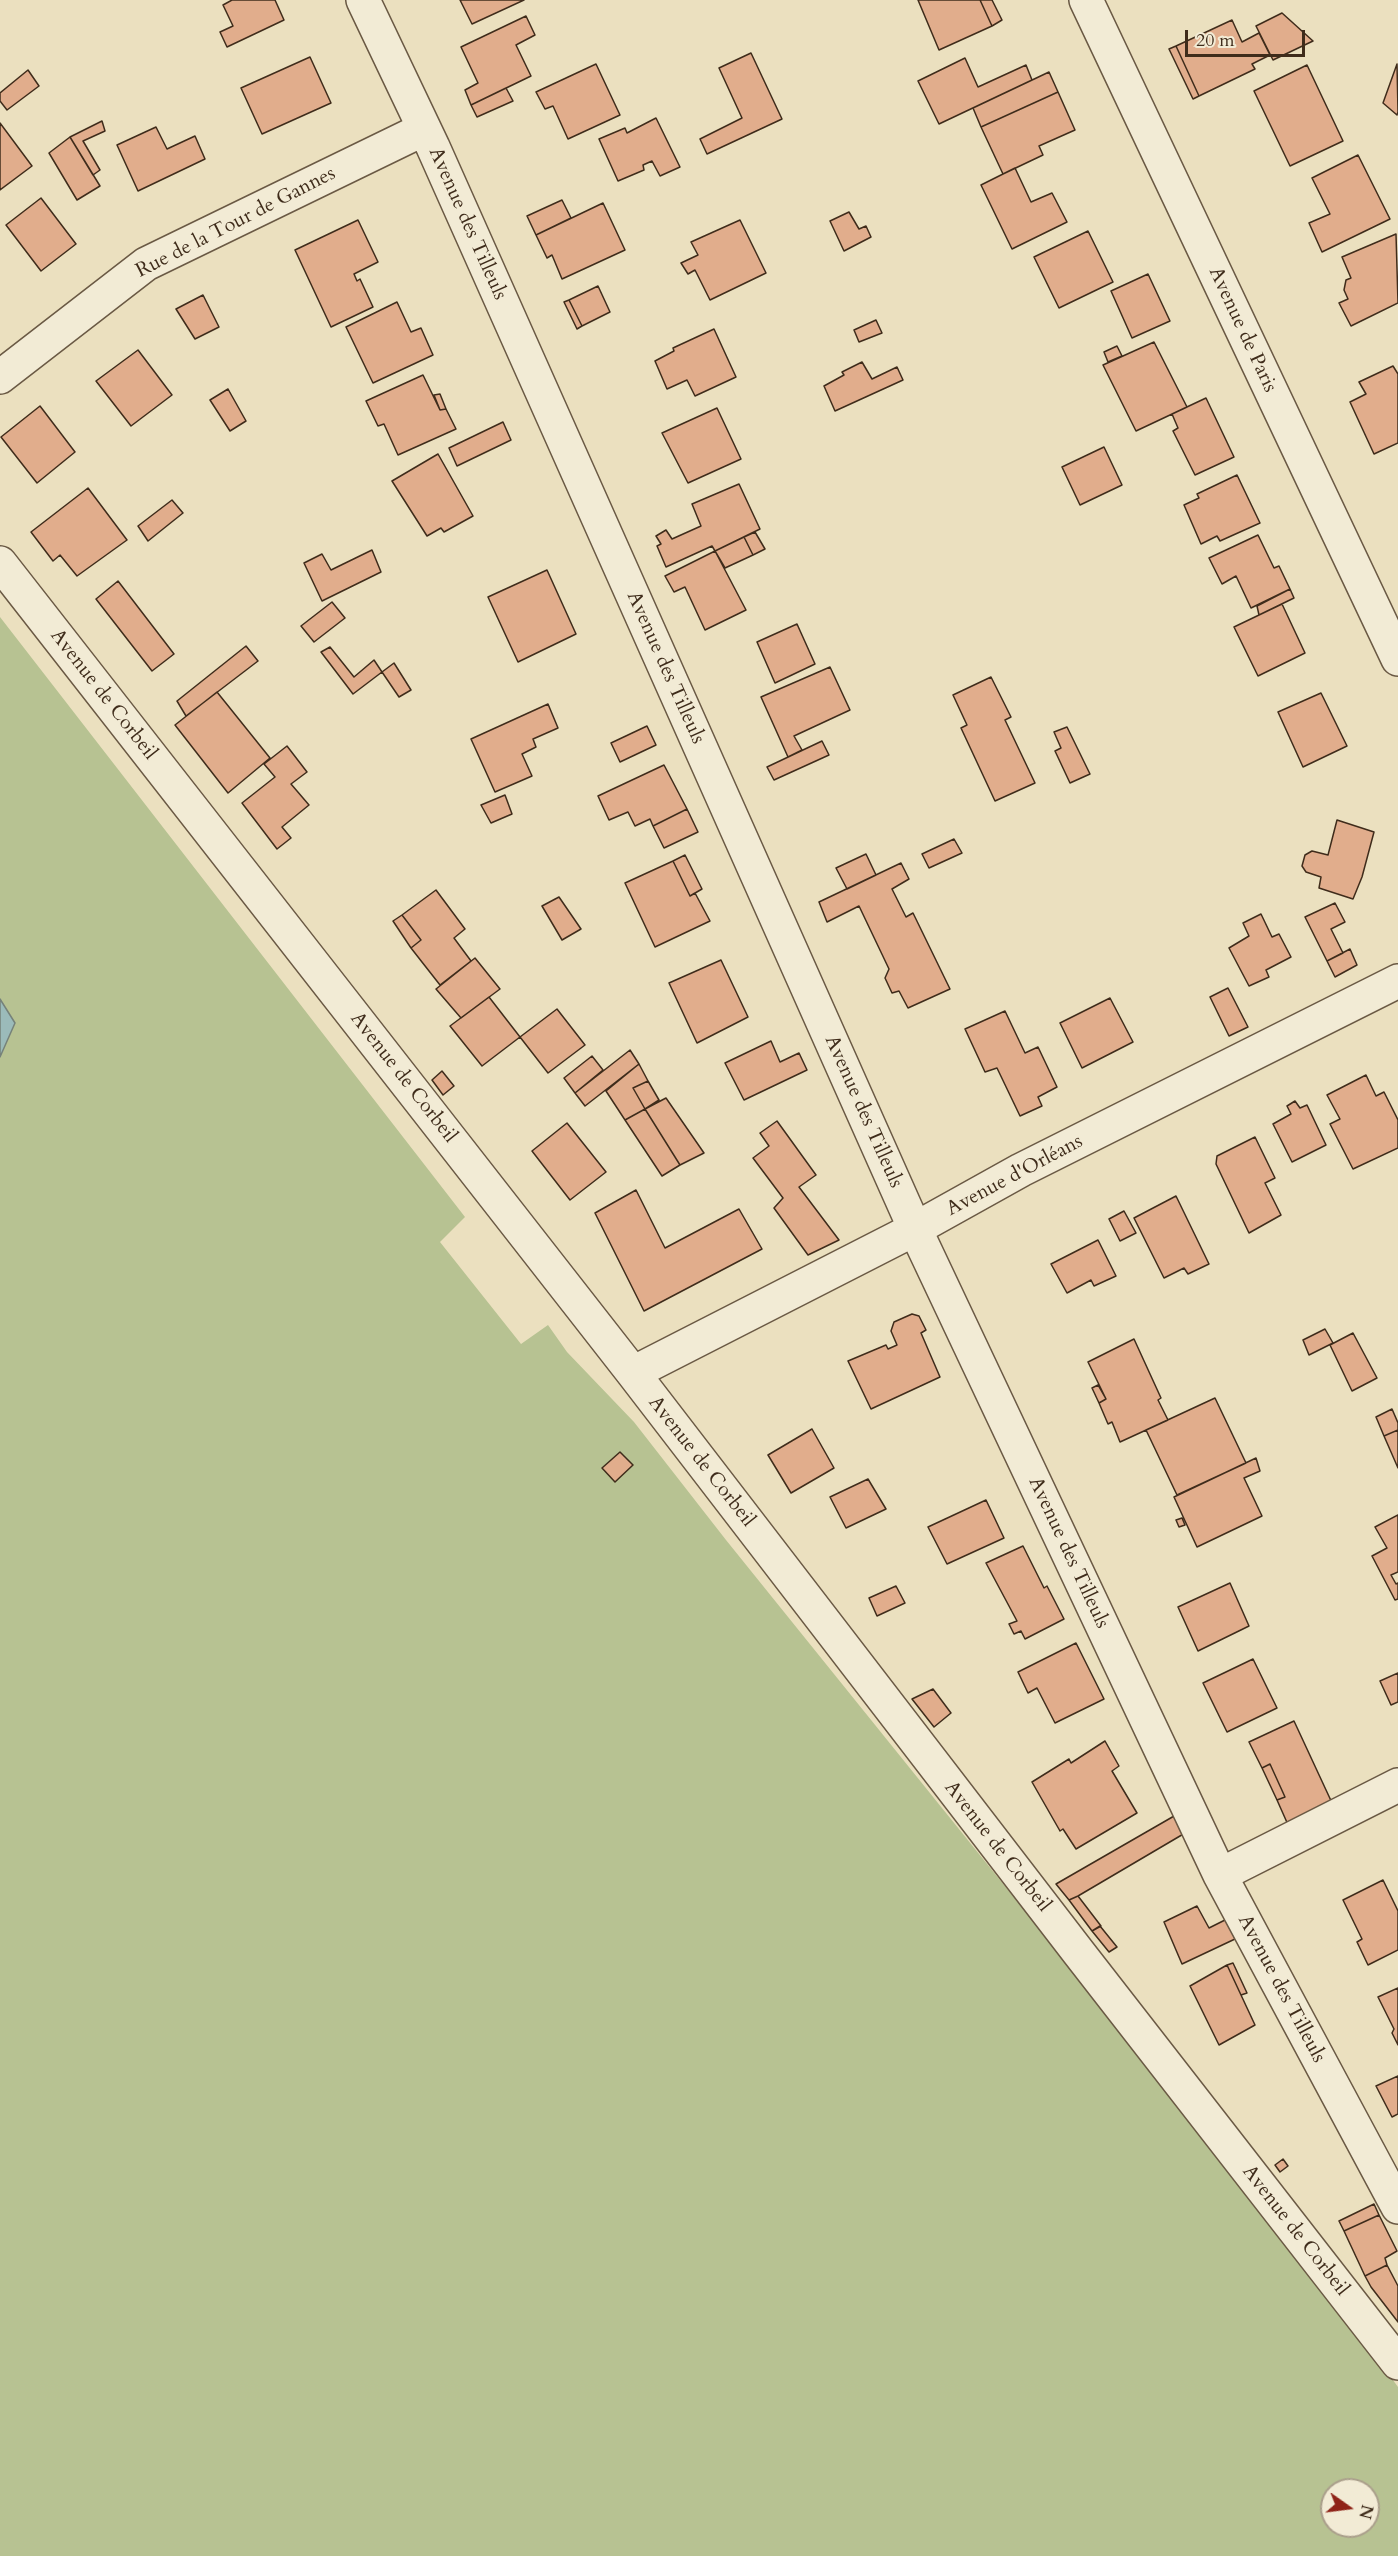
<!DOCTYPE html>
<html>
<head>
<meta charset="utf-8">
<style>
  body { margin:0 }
  #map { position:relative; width:1398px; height:2556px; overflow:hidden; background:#ebe0bf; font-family:Cardo,serif }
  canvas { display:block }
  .north { position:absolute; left:1320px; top:2478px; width:60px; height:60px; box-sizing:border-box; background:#f2ebd5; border:2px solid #aa9f8b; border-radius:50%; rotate:104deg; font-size:16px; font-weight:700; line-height:24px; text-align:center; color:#3f2c1b }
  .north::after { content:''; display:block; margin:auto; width:21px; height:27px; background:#8f2418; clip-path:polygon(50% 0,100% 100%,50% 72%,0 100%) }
  .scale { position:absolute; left:1185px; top:30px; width:120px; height:27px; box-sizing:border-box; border:3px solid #3f2c1b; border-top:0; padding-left:8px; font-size:18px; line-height:21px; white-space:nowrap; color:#3f2c1b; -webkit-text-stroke:4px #f2ebd5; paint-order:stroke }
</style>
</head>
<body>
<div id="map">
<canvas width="1398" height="2556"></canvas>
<div class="north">N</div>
<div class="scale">20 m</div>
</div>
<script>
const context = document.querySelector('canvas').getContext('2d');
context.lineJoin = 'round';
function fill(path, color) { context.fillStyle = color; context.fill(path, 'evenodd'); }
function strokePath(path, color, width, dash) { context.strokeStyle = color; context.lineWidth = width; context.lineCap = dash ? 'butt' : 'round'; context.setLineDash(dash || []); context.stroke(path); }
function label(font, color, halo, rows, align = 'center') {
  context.font = font + ' Cardo,serif'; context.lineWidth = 5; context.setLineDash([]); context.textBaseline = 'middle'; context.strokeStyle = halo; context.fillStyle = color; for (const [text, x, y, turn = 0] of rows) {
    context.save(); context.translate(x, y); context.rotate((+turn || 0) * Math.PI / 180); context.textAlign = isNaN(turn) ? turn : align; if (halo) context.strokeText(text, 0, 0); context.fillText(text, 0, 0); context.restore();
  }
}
fill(new Path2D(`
  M0,617L465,1217L440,1242L521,1344L548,1325L567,1352L634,1422L726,1540L1303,2256L1398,2387V2556H0ZM1332,2490H1368V2526H1332Z`), '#b7c292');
const water = new Path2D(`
  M0,999L15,1023L0,1057Z`);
fill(water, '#9bbbba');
strokePath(water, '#76827a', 1.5);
const building = new Path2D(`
  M232,0H275L284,20L227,47L220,32L233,26L223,5Z
  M460,0H524L472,24Z
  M918,0H980L992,26L939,50Z
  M980,0H992L1002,20L992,26Z
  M1282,13L1313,41L1273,60L1256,26Z
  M526,16L535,35L516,45L531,76L471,105L465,90L478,83L461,47Z
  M1232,20L1242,42L1259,33L1270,55L1252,64L1255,69L1199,96L1176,46Z
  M1176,46L1199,96L1193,99L1169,49Z
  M751,53L782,119L707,154L700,139L742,118L719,68Z
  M310,57L331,103L262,134L241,88Z
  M965,58L978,87L1026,65L1032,80L939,124L918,81Z
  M596,64L620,115L568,139L553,106L545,109L536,92Z
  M1397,64L1398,112L1397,115L1383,103Z
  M1307,65L1343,141L1290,166L1254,91Z
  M28,70L39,86L7,110L0,101V93Z
  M1049,72L1058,92L981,127L973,108Z
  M506,88L513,101L477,117L471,105Z
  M1058,92L1075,130L1039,146L1043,155L1003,174L981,127Z
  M656,118L680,167L660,176L652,161L643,165L644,170L618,181L599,139L625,128L627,133Z
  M102,121L105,131L83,141L100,170L93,175L70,137Z
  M0,123L32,166L0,190Z
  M156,127L167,149L195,136L205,159L138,191L117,145Z
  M70,137L100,186L77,200L49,153Z
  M1358,155L1390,219L1322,252L1309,223L1330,214L1312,178Z
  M1015,168L1031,202L1052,193L1067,222L1012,249L981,185Z
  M41,198L76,244L41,271L6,225Z
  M562,200L571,218L536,235L527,216Z
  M603,203L625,250L562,279L552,255L547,258L536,235Z
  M849,212L859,229L866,226L871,237L844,251L830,221Z
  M358,220L378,262L354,274L357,281L360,279L373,307L331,327L295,250Z
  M740,220L766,273L710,300L695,270L688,274L681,263L698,255L691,242Z
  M1088,231L1113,282L1059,308L1034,257Z
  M1396,234L1398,303L1351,326L1339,303L1348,299L1344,290L1346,280L1351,278L1342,257Z
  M1148,274L1170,321L1132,338L1111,291Z
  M598,286L610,312L582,326L569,300Z
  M203,295L219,327L195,339L176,309Z
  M569,300L582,326L577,329L564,302Z
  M397,302L411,332L421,328L433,355L373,383L346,327Z
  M876,320L882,333L859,342L854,330Z
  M714,329L736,377L695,396L687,380L667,389L655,361L674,351L673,348Z
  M1154,342L1187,407L1136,431L1103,365Z
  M1117,346L1122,356L1108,362L1104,352Z
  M138,350L172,395L131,426L96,381Z
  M862,362L872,379L897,367L903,380L835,411L824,386L844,375L842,372Z
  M1393,366L1398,374V443L1374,454L1350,402L1366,394L1359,382Z
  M423,375L440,410L446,409L456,429L398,455L384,424L378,426L366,401Z
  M228,389L246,421L230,431L210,400Z
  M440,394L446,409L440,410L434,395Z
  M1206,398L1234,457L1195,475L1173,431L1178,428L1172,414Z
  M40,406L75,452L37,483L1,437Z
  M717,408L741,459L688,483L662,433Z
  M503,422L511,440L457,466L449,448Z
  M1104,447L1122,485L1080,505L1062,467Z
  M438,454L473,516L444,532L441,528L427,536L392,481Z
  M1237,475L1260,523L1220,541L1217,536L1201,544L1184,505L1199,498L1197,494Z
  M739,484L760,529L715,551L712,546L666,567L657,546L661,544L656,536L666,530L672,539L701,526L692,504Z
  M88,488L127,540L77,576L60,555L53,561L31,532Z
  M172,500L183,513L148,541L138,526Z
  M755,532L765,549L753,555L744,537Z
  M1258,535L1274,568L1279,566L1290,589L1251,608L1236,576L1222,584L1209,558Z
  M744,537L753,555L725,568L715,551Z
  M372,550L381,572L322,601L304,563L322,554L331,570Z
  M715,551L746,610L705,630L685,587L674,592L665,576Z
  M547,570L576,634L518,662L488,597Z
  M118,581L174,654L152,671L96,599Z
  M1290,589L1294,598L1259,615L1257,606Z
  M332,602L345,618L314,642L301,626Z
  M1282,604L1305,653L1258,676L1234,627Z
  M797,624L815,664L775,683L757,642Z
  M246,646L258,661L186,716L177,701Z
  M330,647L354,677L374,660L382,672L353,694L321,652Z
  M394,663L411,690L399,697L382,672Z
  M830,667L850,710L794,736L802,750L788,757L761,697Z
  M991,677L1011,717L1005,720L1035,783L995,801L961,728L967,725L953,695Z
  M217,692L270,758L228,793L175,725Z
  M1321,693L1347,746L1303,767L1278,712Z
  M548,704L558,728L533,739L536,747L522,754L532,776L495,792L471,739Z
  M647,726L656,745L620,762L611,743Z
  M1067,727L1090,774L1070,783L1055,751L1061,748L1054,732Z
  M822,741L829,755L774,780L767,767Z
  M287,746L307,772L291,784L309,805L282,827L291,838L277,849L242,803L275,777L264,764Z
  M664,765L687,809L653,826L650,819L635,826L628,812L609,820L598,796Z
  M505,795L512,814L491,823L481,805Z
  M687,809L698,832L664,848L653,826Z
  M1337,820L1374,832L1362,877L1353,899L1319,888L1321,877L1306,872L1302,866L1305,855L1312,851L1328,855Z
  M954,839L962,853L929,868L922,854Z
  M866,854L876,875L847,889L836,868Z
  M685,855L702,889L690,896L673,861Z
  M673,861L690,896L695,893L710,921L655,947L625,883Z
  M901,863L909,879L892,889L906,917L913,913L950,989L908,1008L899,991L892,993L885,978L889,969L859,906L827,922L819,902Z
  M436,890L465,929L454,938L471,961L440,985L411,948L421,940L402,915Z
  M559,897L581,929L562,940L542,906Z
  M1335,903L1345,922L1331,929L1343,953L1327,961L1305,917Z
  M1261,914L1272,937L1279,934L1291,957L1266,970L1269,977L1249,986L1229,948L1249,936L1243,923Z
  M402,915L421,940L411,948L393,921Z
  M1350,949L1357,965L1335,977L1327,961Z
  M475,958L500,989L461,1018L436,989Z
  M721,960L748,1017L697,1043L669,983Z
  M1228,988L1248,1027L1229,1036L1210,997Z
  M489,997L520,1037L482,1066L450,1026Z
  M1110,998L1133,1042L1082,1068L1060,1023Z
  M557,1009L585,1045L548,1073L520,1037Z
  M1005,1011L1025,1053L1038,1047L1057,1087L1038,1097L1042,1106L1020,1116L997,1068L985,1072L965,1029Z
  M771,1041L780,1062L799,1053L807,1070L744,1100L725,1063Z
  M630,1050L639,1064L585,1106L575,1093Z
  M592,1056L603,1070L575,1093L564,1078Z
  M639,1064L648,1081L633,1088L645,1109L625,1120L606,1091Z
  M442,1071L454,1086L443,1095L432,1080Z
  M1366,1075L1376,1096L1384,1092L1398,1120V1148L1353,1169L1330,1124L1340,1119L1327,1095Z
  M648,1081L659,1100L645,1109L633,1088Z
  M666,1098L704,1153L680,1165L645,1109Z
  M1295,1101L1300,1108L1307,1105L1326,1145L1292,1162L1273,1124L1291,1114L1287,1106Z
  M645,1109L680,1165L662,1176L625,1120Z
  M777,1121L816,1175L799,1187L839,1240L808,1255L774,1208L783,1198L753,1158L769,1146L760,1133Z
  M567,1123L606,1172L570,1200L532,1151Z
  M1255,1137L1275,1178L1265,1183L1281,1215L1249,1233L1216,1164L1217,1156Z
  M636,1190L665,1248L739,1209L762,1249L644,1311L595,1213Z
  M1176,1196L1209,1264L1188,1274L1184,1268L1164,1278L1134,1218Z
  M1124,1211L1136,1233L1120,1241L1109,1219Z
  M1098,1240L1116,1276L1094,1286L1091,1280L1067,1293L1051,1264Z
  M912,1314L919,1316L926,1330L921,1333L940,1377L871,1409L848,1361L886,1345L888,1349L897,1345L891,1331L894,1322Z
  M1325,1329L1333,1343L1309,1355L1303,1340Z
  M1353,1333L1377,1378L1352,1391L1330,1345Z
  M1134,1339L1161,1398L1158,1400L1168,1420L1120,1442L1112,1422L1108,1424L1099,1403L1106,1399L1088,1362Z
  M1098,1385L1106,1399L1099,1403L1092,1388Z
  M1215,1398L1246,1463L1177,1495L1146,1430Z
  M1392,1409L1398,1423V1430L1384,1436L1376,1417Z
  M812,1429L834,1468L791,1493L768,1455Z
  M1398,1430V1468L1384,1436Z
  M620,1452L633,1465L615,1482L602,1468Z
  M1256,1458L1260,1471L1244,1478L1262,1516L1197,1547L1174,1497Z
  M868,1479L886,1509L846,1528L830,1497Z
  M986,1500L1004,1538L947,1564L928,1527Z
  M1398,1515V1572L1391,1575L1396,1584L1398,1583V1599L1395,1600L1372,1556L1387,1548L1375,1527Z
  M1182,1518L1185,1525L1179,1527L1176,1520Z
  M1023,1546L1044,1588L1047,1586L1064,1619L1025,1639L1021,1631L1014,1634L1009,1624L1017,1621L986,1563Z
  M1230,1583L1249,1626L1198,1651L1178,1607Z
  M896,1586L905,1603L877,1616L869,1598Z
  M1076,1643L1104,1699L1055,1723L1037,1688L1028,1693L1018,1672Z
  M1253,1659L1277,1708L1227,1732L1203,1683Z
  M1398,1673V1702L1391,1705L1380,1681Z
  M933,1689L951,1713L934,1727L912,1699Z
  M1294,1721L1333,1805L1289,1827L1277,1800L1285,1797L1270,1764L1262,1768L1249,1742Z
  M1105,1741L1119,1766L1112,1771L1137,1813L1076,1849L1063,1829L1060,1831L1032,1782L1069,1759L1071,1763Z
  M1270,1764L1285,1797L1277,1800L1262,1768Z
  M1188,1808L1197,1826L1078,1896L1069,1900L1056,1884Z
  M1383,1880L1398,1911V1950L1368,1965L1357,1942L1362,1939L1343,1900Z
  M1078,1896L1101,1926L1092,1931L1069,1900Z
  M1197,1906L1209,1928L1227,1919L1235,1939L1182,1964L1164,1922Z
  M1100,1926L1117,1947L1109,1952L1092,1931Z
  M1233,1963L1247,1993L1241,1995L1227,1965Z
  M1227,1965L1255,2025L1219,2045L1190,1986Z
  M1398,1988V2045L1392,2033L1394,2029L1378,1997Z
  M1398,2076V2114L1392,2117L1376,2086Z
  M1283,2159L1288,2166L1280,2172L1275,2165Z
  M1374,2204L1379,2215L1344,2231L1339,2221Z
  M1379,2215L1397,2251L1385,2258L1387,2265L1365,2276L1344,2231Z
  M1387,2265L1398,2286V2322L1371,2287L1365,2276Z`);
fill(building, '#e1ad8c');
strokePath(building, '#3f2c1b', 1.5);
const minor = new Path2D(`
  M363,0L433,147L915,1229L1220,1875L1398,2207
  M1086,0L1398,659
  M0,377L146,264L424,129
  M0,563L633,1373L1079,1953L1398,2363
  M633,1373L915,1229L1021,1170L1398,981
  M1220,1875L1398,1785`);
strokePath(minor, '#6a5944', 36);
strokePath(minor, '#f2ebd5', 33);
label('20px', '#3f2c1b', '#f2ebd5', [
  ["Rue de la Tour de Gannes",236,223,-27],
  ["Avenue des Tilleuls",467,224,66],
  ["Avenue de Paris",1242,330,65],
  ["Avenue des Tilleuls",665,668,66],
  ["Avenue de Corbeil",103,695,52],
  ["Avenue de Corbeil",403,1078,52],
  ["Avenue des Tilleuls",863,1112,66],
  ["Avenue d'Orléans",1015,1176,-28],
  ["Avenue de Corbeil",701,1462,52],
  ["Avenue des Tilleuls",1068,1553,65],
  ["Avenue de Corbeil",997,1847,52],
  ["Avenue des Tilleuls",1281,1989,62],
  ["Avenue de Corbeil",1295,2231,52]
]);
</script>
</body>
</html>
